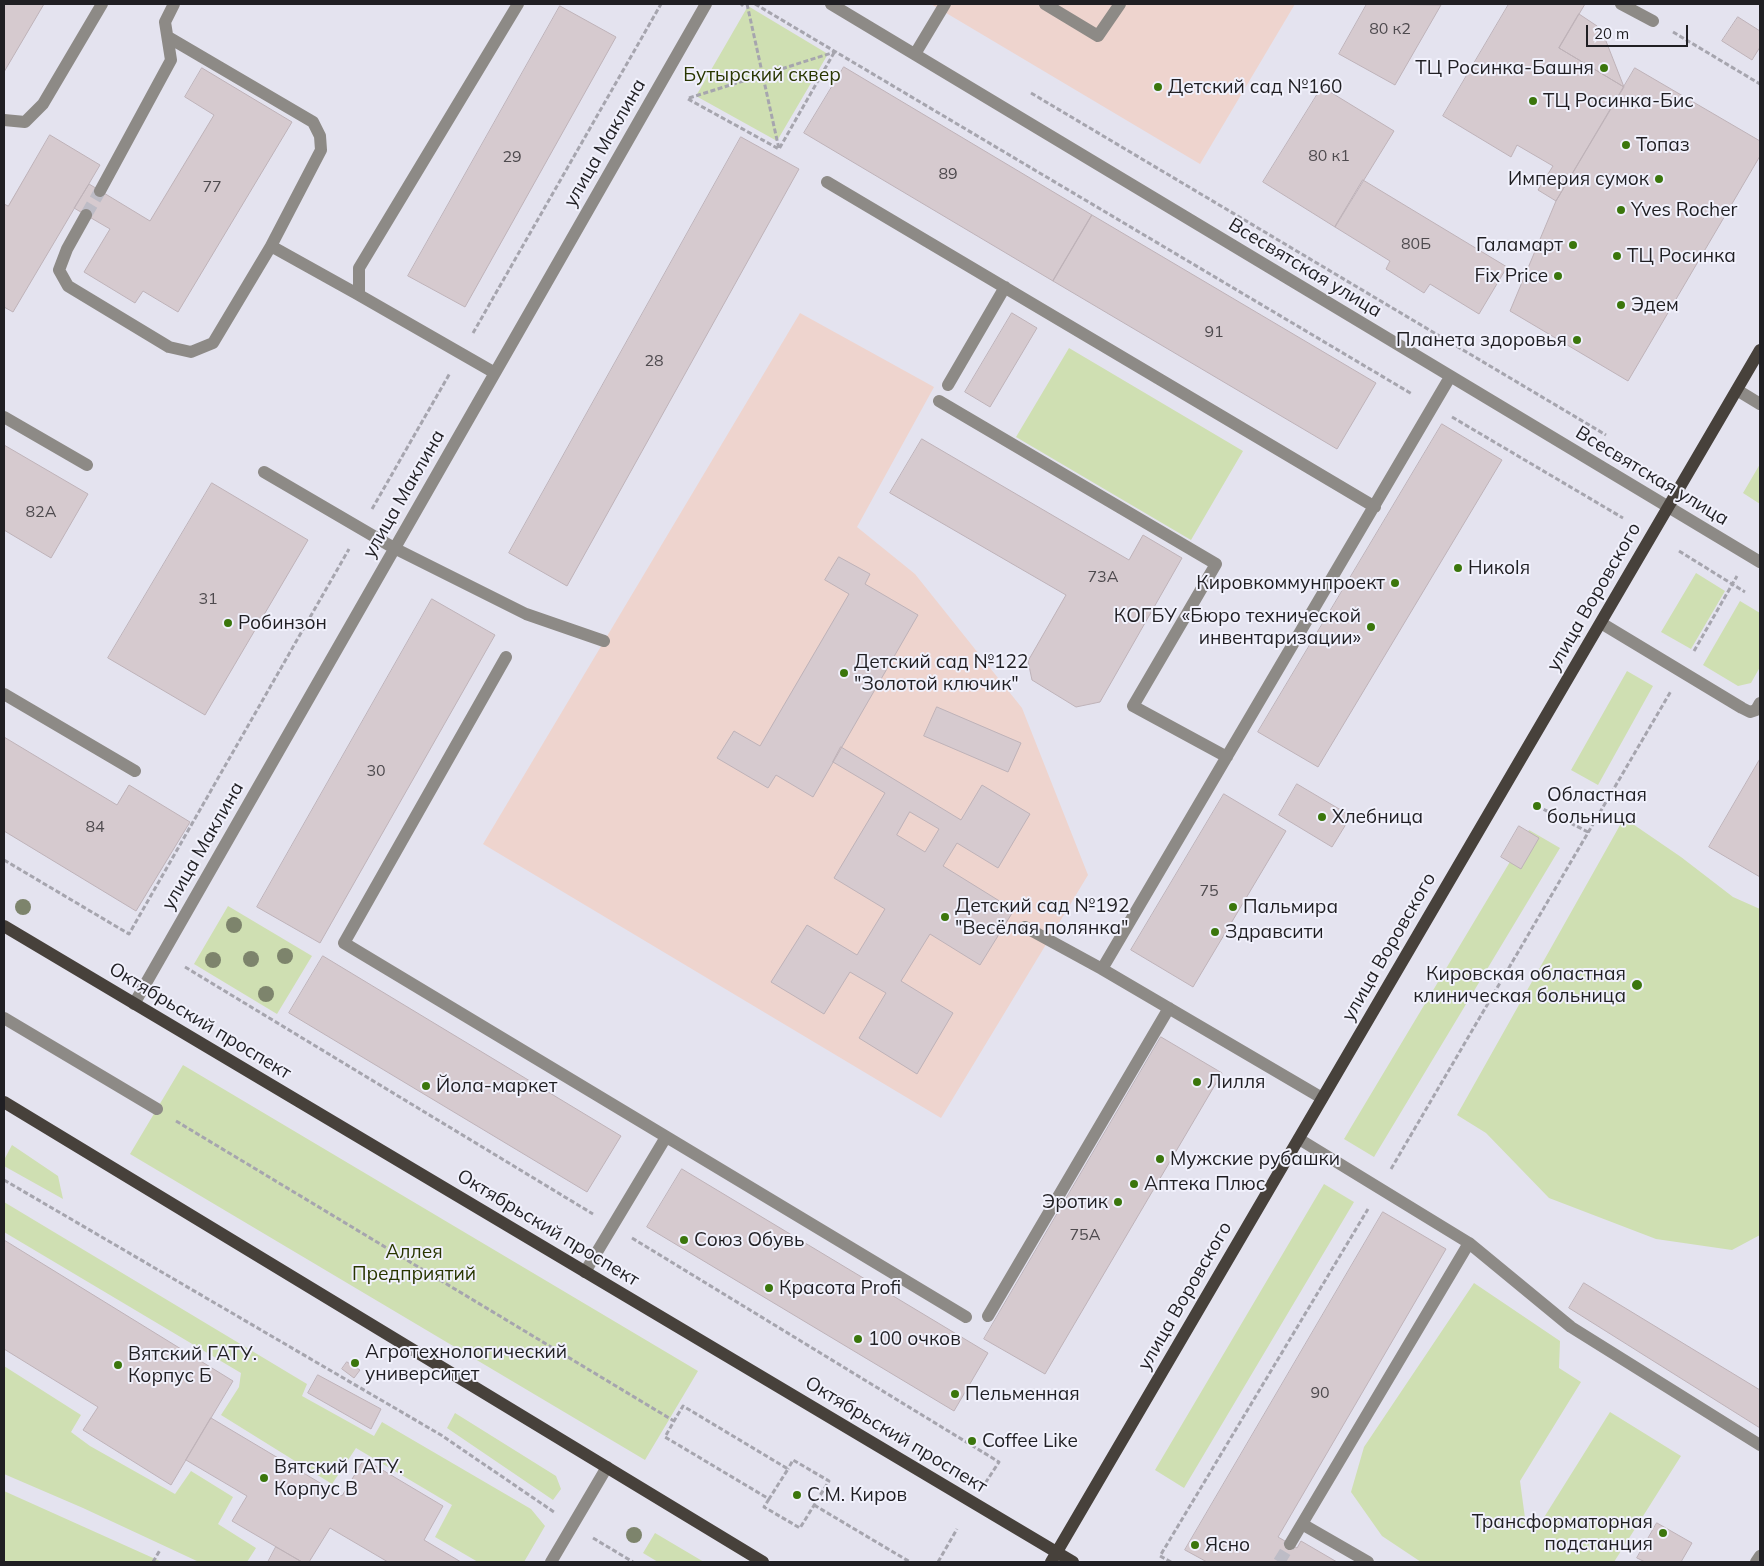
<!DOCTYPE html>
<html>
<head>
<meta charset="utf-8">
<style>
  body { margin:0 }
  #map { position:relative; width:1764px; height:1566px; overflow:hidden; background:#e4e3ef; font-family:Mulish,sans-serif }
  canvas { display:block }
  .frame { position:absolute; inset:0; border:5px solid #201f23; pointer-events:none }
  .scale { position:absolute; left:1586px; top:25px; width:102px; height:22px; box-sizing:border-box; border:2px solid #201f23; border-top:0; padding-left:6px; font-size:15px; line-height:18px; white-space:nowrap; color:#201f23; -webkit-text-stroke:4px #f1f1fc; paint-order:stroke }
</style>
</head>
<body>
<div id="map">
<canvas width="1764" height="1566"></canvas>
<div class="frame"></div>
<div class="scale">20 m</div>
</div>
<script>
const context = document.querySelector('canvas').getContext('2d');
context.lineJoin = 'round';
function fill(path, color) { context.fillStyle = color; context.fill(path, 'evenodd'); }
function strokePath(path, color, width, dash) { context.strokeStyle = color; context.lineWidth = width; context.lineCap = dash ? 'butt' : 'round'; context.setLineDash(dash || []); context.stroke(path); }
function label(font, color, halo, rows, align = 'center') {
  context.font = font + ' Mulish,sans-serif'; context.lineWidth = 4; context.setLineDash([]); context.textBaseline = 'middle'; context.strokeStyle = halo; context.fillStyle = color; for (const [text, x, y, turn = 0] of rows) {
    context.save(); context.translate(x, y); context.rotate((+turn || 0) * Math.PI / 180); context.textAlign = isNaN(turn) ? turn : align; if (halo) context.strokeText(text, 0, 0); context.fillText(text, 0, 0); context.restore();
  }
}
fill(new Path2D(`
  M931,4H1295L1200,164Z
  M800,313L934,387L857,527L915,574L1022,708L1088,875L941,1118L483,844Z`), '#eed4ce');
fill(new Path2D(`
  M748,6L828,54L777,141L696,96Z
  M1069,348L1243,451L1191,540L1016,437Z
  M1760,464V504L1743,493Z
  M1696,573L1725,591L1691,649L1661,632Z
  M1740,601L1760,613V667L1751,683L1738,686L1703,665Z
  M1627,671L1653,686L1598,785L1571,770Z
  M1624,818L1681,857L1733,897L1760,909V1235L1732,1250L1656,1239L1549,1198L1486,1133L1457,1115Z
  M1529,830L1560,848L1374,1157L1344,1139Z
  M228,906L312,956L277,1014L194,964Z
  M183,1065L698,1371L645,1460L130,1154Z
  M12,1145L58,1176L63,1199L4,1166V1160Z
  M1324,1184L1354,1202L1184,1488L1155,1470Z
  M4,1202L307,1384L302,1396L374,1436L382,1422L531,1509L545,1526L524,1562H478L435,1537L452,1505L356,1448L332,1484L221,1415L239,1387L241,1373L4,1232Z
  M1474,1283L1560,1341L1559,1368L1581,1382L1520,1481L1525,1518L1538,1527L1610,1412L1681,1456L1614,1562H1421L1382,1536L1351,1492L1364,1447Z
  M4,1366L81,1415L71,1432L90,1446L175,1494L191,1471L233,1497L218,1524L256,1548L247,1562H199L83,1508L4,1474Z
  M455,1413L556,1476L561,1489L553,1500L447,1428Z
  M4,1491L162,1562H4Z
  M655,1533L704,1562H658L643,1553Z`), '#cfdfb2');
const building = new Path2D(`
  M4,4H44L4,72Z
  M1367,4L1441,5L1395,85L1339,54Z
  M1509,4H1585L1559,48L1624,87L1556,201L1538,190L1553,166L1517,145L1511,157L1443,116Z
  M560,6L616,37L465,307L408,276Z
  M1579,14L1597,26L1604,36L1624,87L1559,48Z
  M1738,17L1760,31V47L1752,60L1722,41Z
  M844,67L1092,215L1053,281L804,133Z
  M202,68L292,122L178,312L143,291L135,303L84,272L110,229L74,208L89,184L150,221L214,115L185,97Z
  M1635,68L1760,141V156L1628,381L1510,311L1556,201Z
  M1322,87L1394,131L1335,227L1263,182Z
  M50,135L100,165L13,312L4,307V204L8,206Z
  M741,137L799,169L567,586L509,553Z
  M1363,180L1507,267L1479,314L1430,284L1424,293L1386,269L1390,261L1335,227Z
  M1092,215L1376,383L1337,449L1053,281Z
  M1012,313L1037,328L990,407L965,392Z
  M1442,424L1502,460L1318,767L1258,732Z
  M922,439L1129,560L1143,535L1182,558L1100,702L1076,707L1032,680L1028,661L1066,595L890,493Z
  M4,445L88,494L51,558L4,530Z
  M212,483L308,540L205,715L108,658Z
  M839,557L870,574L865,584L918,615L813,797L776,775L768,788L717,758L734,731L760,746L849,594L825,580Z
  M432,599L495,635L320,943L257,907Z
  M937,707L1021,743L1008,772L924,736Z
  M4,737L117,805L129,785L190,822L136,911L4,831Z
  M841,747L961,820L982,785L1030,814L998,868L957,843L943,866L1014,910L980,965L930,934L901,981L953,1013L917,1074L859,1038L886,993L850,972L824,1014L771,982L807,925L857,955L885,909L834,878L885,793L833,762ZM910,812L939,829L925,852L897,835Z
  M1760,759V877L1709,847Z
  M1297,784L1351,816L1332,847L1279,815Z
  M1224,794L1286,831L1193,987L1131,950Z
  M1519,826L1539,838L1521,869L1501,857Z
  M323,956L621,1136L587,1192L289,1013Z
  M1161,1037L1222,1073L1045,1374L984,1339Z
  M682,1169L988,1353L954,1411L647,1227Z
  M1383,1212L1446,1249L1278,1537L1297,1548L1301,1541L1337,1562H1207L1185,1550Z
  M4,1240L233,1381L171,1485L83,1430L98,1407L4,1349Z
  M1584,1283L1760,1390V1428L1569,1308Z
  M347,1362L360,1370L354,1378L342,1369Z
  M318,1375L381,1409L371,1429L308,1393Z
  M211,1418L342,1496L364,1459L443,1506L424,1540L461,1562H388L330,1528L309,1562H302L232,1521L247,1496L186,1460Z
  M1657,1523L1692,1543L1681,1562H1645L1637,1558Z
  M276,1547L302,1562H268Z`);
fill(building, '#d6cacf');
strokePath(building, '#beb2b8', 1);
strokePath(new Path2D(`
  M86,215L100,191
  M1279,1562L1290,1544`), '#bdbcc6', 12, [12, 6]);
strokePath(new Path2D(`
  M747,4L779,149
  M755,4L1412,394
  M741,6L743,4
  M1673,32L1760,84
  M1031,93L1606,435
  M689,98L835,52
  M688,99L779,149L835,51
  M473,333L661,4
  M1452,417L1623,518
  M372,509L450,373
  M1679,551L1745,592
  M1694,651L1737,576
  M1537,806L1588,832
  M4,860L129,934L349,549
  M185,967L593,1214
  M176,1121L674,1421L665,1437L769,1499L788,1469L683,1406L674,1421
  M1391,1169L1671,691
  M4,1180L441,1435L554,1512
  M632,1238L999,1462L986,1482
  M769,1499L764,1507L800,1528L829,1481L793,1460L788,1469
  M814,1505L910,1562
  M593,1538L633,1562
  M153,1562L160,1550
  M938,1562L957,1529
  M1171,1562L1160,1556L1368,1209`), '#a6a5ae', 3, [5, 2.5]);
strokePath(new Path2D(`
  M831,4L1760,562
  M1045,4L1098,36L1120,4
  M1621,4L1653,21
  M168,37L313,122L320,136L321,150L271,246
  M915,54L945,4
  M4,120L25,122L43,104L102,4
  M827,182L1375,507
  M100,191L171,60L165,22L174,4
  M86,215L67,249L59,270L68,286L169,347L191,352L213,343L271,246L359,295
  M495,373L359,295V268L518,4
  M948,385L1005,287
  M1737,390L1760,404
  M939,401L1216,564L1133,706L1227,757
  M4,417L87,465
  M264,472L394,548L526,614L604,641
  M1601,623L1742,708L1750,712L1756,710L1760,703
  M506,657L344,943L966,1317
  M4,694L135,771
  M1025,927L1102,969
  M134,1004L706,4
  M4,1018L157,1109
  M1322,1098L1102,969L1450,377
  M1469,1243L1571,1327L1760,1445
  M585,1272L666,1137
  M988,1316L1169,1008
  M1302,1524L1368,1562
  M1290,1544L1469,1243L1299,1139
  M551,1562L607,1467
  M1756,1562L1760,1556`), '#8d8a86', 12);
strokePath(new Path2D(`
  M4,926L1073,1562
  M4,1102L763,1562
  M1051,1562L1760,350`), '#47413b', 12);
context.fillStyle = '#7d846c';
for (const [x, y] of [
  [23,907],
  [234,925],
  [285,956],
  [251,959],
  [213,960],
  [266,994],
  [634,1535]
]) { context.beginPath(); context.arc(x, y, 8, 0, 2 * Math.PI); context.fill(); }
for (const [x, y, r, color] of [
  [1604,68,5,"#3b760c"],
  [1158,87,5,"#3b760c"],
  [1533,101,5,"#3b760c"],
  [1626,145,5,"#3b760c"],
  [1659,179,5,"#3b760c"],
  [1621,210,5,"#3b760c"],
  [1573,245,5,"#3b760c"],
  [1617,256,5,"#3b760c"],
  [1558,276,5,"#3b760c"],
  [1621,305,5,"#3b760c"],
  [1577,340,5,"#3b760c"],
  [1458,568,5,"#3b760c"],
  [1395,583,5,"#3b760c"],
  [228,623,5,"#3b760c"],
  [1371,627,5,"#3b760c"],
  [844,673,5,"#3b760c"],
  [1537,806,5,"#3b760c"],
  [1322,817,5,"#3b760c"],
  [1233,907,5,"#3b760c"],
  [945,917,5,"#3b760c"],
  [1215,932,5,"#3b760c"],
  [1637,985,6,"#3b760c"],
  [1197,1082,5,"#3b760c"],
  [426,1086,5,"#3b760c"],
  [1160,1159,5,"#3b760c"],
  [1134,1184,5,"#3b760c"],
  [1118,1202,5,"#3b760c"],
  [684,1240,5,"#3b760c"],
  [769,1288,5,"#3b760c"],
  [858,1339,5,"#3b760c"],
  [355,1363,5,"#3b760c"],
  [118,1365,5,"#3b760c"],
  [955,1394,5,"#3b760c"],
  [972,1441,5,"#3b760c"],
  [264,1478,5,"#3b760c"],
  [797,1495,5,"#3b760c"],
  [1663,1533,5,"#3b760c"],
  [1195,1545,5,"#3b760c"]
]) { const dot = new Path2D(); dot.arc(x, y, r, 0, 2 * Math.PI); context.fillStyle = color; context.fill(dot); strokePath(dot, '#f1f1fc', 2); }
label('16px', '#4e4a4e', null, [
  ["80 к2",1390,29],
  ["80 к1",1329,156],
  ["29",512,157],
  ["89",948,174],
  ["77",212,187],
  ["80Б",1416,244],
  ["91",1214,332],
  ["28",654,361],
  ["82А",41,512],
  ["73А",1103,577],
  ["31",208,599],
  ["30",376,771],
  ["84",95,827],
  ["75",1209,891],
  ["75А",1085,1235],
  ["90",1320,1393]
]);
label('19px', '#201f23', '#f1f1fc', [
  ["ТЦ Росинка-Башня",1594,68,"right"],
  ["Детский сад №160",1168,87],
  ["ТЦ Росинка-Бис",1543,101],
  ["Топаз",1636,145],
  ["Империя сумок",1649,179,"right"],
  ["Yves Rocher",1631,210],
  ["Галамарт",1563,245,"right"],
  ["ТЦ Росинка",1627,256],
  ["Fix Price",1548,276,"right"],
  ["Эдем",1631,305],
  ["Планета здоровья",1567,340,"right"],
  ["Никоlя",1468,568],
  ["Кировкоммунпроект",1385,583,"right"],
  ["КОГБУ «Бюро технической",1361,616,"right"],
  ["инвентаризации»",1361,638,"right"],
  ["Робинзон",238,623],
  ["Детский сад №122",854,662],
  ["\"Золотой ключик\"",854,684],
  ["Областная",1547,795],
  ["больница",1547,817],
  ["Хлебница",1332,817],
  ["Детский сад №192",955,906],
  ["\"Весёлая полянка\"",955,928],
  ["Пальмира",1243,907],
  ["Здравсити",1225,932],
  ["Кировская областная",1626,974,"right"],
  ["клиническая больница",1626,996,"right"],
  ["Лилля",1207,1082],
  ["Йола-маркет",436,1086],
  ["Мужские рубашки",1170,1159],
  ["Аптека Плюс",1144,1184],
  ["Эротик",1108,1202,"right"],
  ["Союз Обувь",694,1240],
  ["Красота Profi",779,1288],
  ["100 очков",868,1339],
  ["Агротехнологический",365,1352],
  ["университет",365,1374],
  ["Вятский ГАТУ.",128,1354],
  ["Корпус Б",128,1376],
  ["Пельменная",965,1394],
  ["Coffee Like",982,1441],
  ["Вятский ГАТУ.",274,1467],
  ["Корпус В",274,1489],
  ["С.М. Киров",807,1495],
  ["Трансформаторная",1653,1522,"right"],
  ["подстанция",1653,1544,"right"],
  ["Ясно",1205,1545]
], 'left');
label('19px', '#293600', '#f1f1fc', [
  ["Бутырский сквер",762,75],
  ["Аллея",414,1252],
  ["Предприятий",414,1274]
]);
label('19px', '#201f23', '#f1f1fc', [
  ["улица Маклина",605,143,-60],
  ["Всесвятская улица",1305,268,31],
  ["Всесвятская улица",1652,476,31],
  ["улица Маклина",404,494,-60],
  ["улица Воровского",1594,597,-60],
  ["улица Маклина",203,846,-60],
  ["улица Воровского",1389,947,-60],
  ["Октябрьский проспект",200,1021,31],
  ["Октябрьский проспект",548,1228,31],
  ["улица Воровского",1185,1296,-60],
  ["Октябрьский проспект",896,1435,31]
]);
</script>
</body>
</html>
